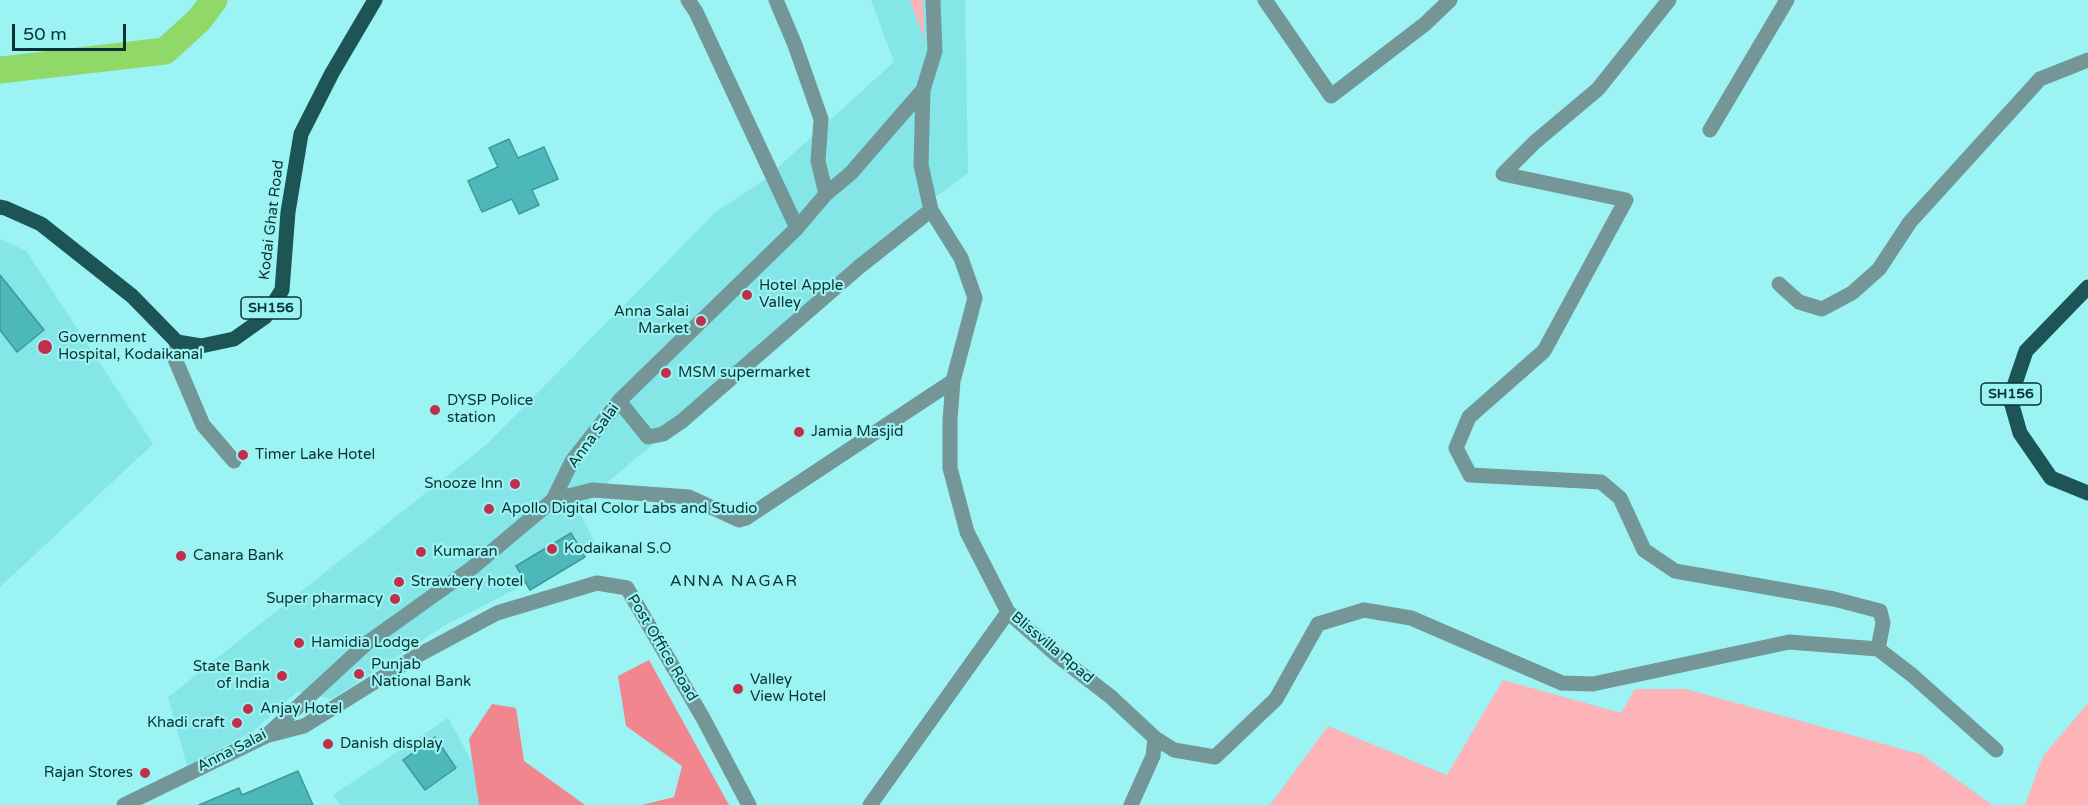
<!DOCTYPE html>
<html>
<head>
<meta charset="utf-8">
<style>
  body { margin:0 }
  #map { position:relative; width:2088px; height:805px; overflow:hidden; background:#9bf3f3; font-family:"Varela Round",sans-serif }
  canvas { display:block }
  .scale { position:absolute; left:12px; top:24px; width:114px; height:27px; box-sizing:border-box; border:3px solid #0c3333; border-top:0; padding-left:8px; font-size:18px; line-height:21px; white-space:nowrap; color:#0c3333; -webkit-text-stroke:4px #9bf3f3; paint-order:stroke }
</style>
</head>
<body>
<div id="map">
<canvas width="2088" height="805"></canvas>
<div class="scale">50 m</div>
</div>
<script>
const context = document.querySelector('canvas').getContext('2d');
context.lineJoin = 'round';
function fill(path, color) { context.fillStyle = color; context.fill(path, 'evenodd'); }
function strokePath(path, color, width, dash) { context.strokeStyle = color; context.lineWidth = width; context.lineCap = dash ? 'butt' : 'round'; context.setLineDash(dash || []); context.stroke(path); }
function label(font, color, halo, rows, align = 'center') {
  context.font = font + ' "Varela Round",sans-serif'; context.lineWidth = 4.5; context.setLineDash([]); context.textBaseline = 'middle'; context.strokeStyle = halo; context.fillStyle = color; for (const [text, x, y, turn = 0] of rows) {
    context.save(); context.translate(x, y); context.rotate((+turn || 0) * Math.PI / 180); context.textAlign = isNaN(turn) ? turn : align; if (halo) context.strokeText(text, 0, 0); context.fillText(text, 0, 0); context.restore();
  }
}
fill(new Path2D(`
  M871,0H965L968,173L918,210L671,429L610,480L580,513L597,547L444,626L332,699L297,692L254,731L187,766L168,697L486,445L716,212L763,181L894,62Z
  M0,239L26,251L153,444L0,587Z
  M448,718L491,797L481,805H340L333,795Z`), '#84e6e7');
fill(new Path2D(`
  M910,0H923L924,38Z
  M1503,680L1621,713L1635,689H1686L1923,755L1992,805H1270L1328,726L1447,775Z
  M2088,703V805H2025L2043,756Z`), '#fcb4b8');
fill(new Path2D(`
  M649,660L729,805H642L674,797L682,766L626,726L618,676Z
  M492,704L516,708L524,761L585,805H479L469,739Z`), '#f1868f');
strokePath(new Path2D(`
  M0,70L165,51L199,20L214,0`), '#90d969', 27);
const building = new Path2D(`
  M509,139L518,158L544,147L558,179L532,190L539,205L519,214L512,199L482,212L468,181L498,167L489,148Z
  M0,275L44,330L17,352L0,330Z
  M571,533L585,557L530,590L516,566Z
  M435,737L456,768L425,790L403,760Z
  M298,771L313,805H199L239,788L242,795Z`);
fill(building, '#4db8b9');
strokePath(building, '#3f9999', 1.5);
strokePath(new Path2D(`
  M688,0L696,12L797,228
  M776,0L795,45L821,119L818,161L826,194
  M1265,0L1331,96L1425,24L1450,0
  M1669,0L1598,89L1535,142L1503,174L1626,200L1544,351L1469,417L1456,448L1470,475L1601,482L1620,498L1644,550L1675,571L1834,599L1880,611L1883,623L1878,649
  M923,90L921,165L931,210L961,258L975,298L953,381L950,420V468L967,532L1008,612L1058,656L1111,697L1155,738L1153,756L1131,805
  M1710,130L1787,0
  M1779,284L1799,302L1822,309L1852,293L1879,269L1910,222L2040,79L2088,60
  M177,342L175,359L203,425L234,461
  M619,401L648,437L663,434L682,421L859,267L931,210
  M553,500L592,490L689,497L739,520L746,518L953,381
  M269,735L304,726L415,657L497,613L597,583L627,588L703,718L749,805
  M1155,738L1174,750L1215,757L1276,699L1318,624L1364,610L1411,618L1562,683L1593,684L1789,642L1878,649L1912,675L1996,750
  M124,805L266,736L367,643L472,568L553,500L572,461L619,401L797,228L826,194L851,173L923,90L935,51L933,0
  M870,805L1008,612`), '#749696', 15);
strokePath(new Path2D(`
  M0,207L5,208L41,224L132,296L177,342L201,346L234,339L265,317L282,290L288,212L301,134L332,73L375,0
  M2088,287L2026,351L2010,398L2020,433L2051,478L2088,493`), '#1d5556', 15);
for (const [x, y, r, color] of [
  [747,295,6,"#c1304a"],
  [701,321,6,"#c1304a"],
  [45,347,8,"#c1304a"],
  [666,373,6,"#c1304a"],
  [435,410,6,"#c1304a"],
  [799,432,6,"#c1304a"],
  [243,455,6,"#c1304a"],
  [515,484,6,"#c1304a"],
  [489,509,6,"#c1304a"],
  [552,549,6,"#c1304a"],
  [421,552,6,"#c1304a"],
  [181,556,6,"#c1304a"],
  [399,582,6,"#c1304a"],
  [395,599,6,"#c1304a"],
  [299,643,6,"#c1304a"],
  [359,674,6,"#c1304a"],
  [282,676,6,"#c1304a"],
  [738,689,6,"#c1304a"],
  [248,709,6,"#c1304a"],
  [237,723,6,"#c1304a"],
  [328,744,6,"#c1304a"],
  [145,773,6,"#c1304a"]
]) { const dot = new Path2D(); dot.arc(x, y, r, 0, 2 * Math.PI); context.fillStyle = color; context.fill(dot); strokePath(dot, '#9bf3f3', 2); }
for (const [x, y, w] of [
  [271,308,60],
  [2011,394,60]
]) { const box = new Path2D(); box.roundRect(x - w / 2, y - 11, w, 22, 4.5); context.fillStyle = '#9bf3f3'; context.fill(box); strokePath(box, '#0c3333', 1.5); }
label('bold 14px', '#0c3333', null, [
  ["SH156",271,308],
  ["SH156",2011,394]
]);
label('15px', '#0c3333', '#9bf3f3', [
  ["Kodai Ghat Road",272,220,-83],
  ["Anna Salai",594,436,-54],
  ["Post Office Road",662,648,59],
  ["Blissvilla Rpad",1052,648,40],
  ["Anna Salai",232,751,-27]
]);
label('15px', '#0c3333', '#9bf3f3', [
  ["Hotel Apple",759,286],
  ["Valley",759,303],
  ["Anna Salai",689,312,"right"],
  ["Market",689,329,"right"],
  ["Government",58,338],
  ["Hospital, Kodaikanal",58,355],
  ["MSM supermarket",678,373],
  ["DYSP Police",447,401],
  ["station",447,418],
  ["Jamia Masjid",811,432],
  ["Timer Lake Hotel",255,455],
  ["Snooze Inn",503,484,"right"],
  ["Apollo Digital Color Labs and Studio",501,509],
  ["Kodaikanal S.O",564,549],
  ["Kumaran",433,552],
  ["Canara Bank",193,556],
  ["Strawbery hotel",411,582],
  ["Super pharmacy",383,599,"right"],
  ["Hamidia Lodge",311,643],
  ["Punjab",371,665],
  ["National Bank",371,682],
  ["State Bank",270,667,"right"],
  ["of India",270,684,"right"],
  ["Valley",750,680],
  ["View Hotel",750,697],
  ["Anjay Hotel",260,709],
  ["Khadi craft",225,723,"right"],
  ["Danish display",340,744],
  ["Rajan Stores",133,773,"right"]
], 'left');
context.letterSpacing = '1.5px';
label('16px', '#0c3333', '#9bf3f3', [
  ["ANNA NAGAR",734,582]
]);
context.letterSpacing = '0px';
</script>
</body>
</html>
